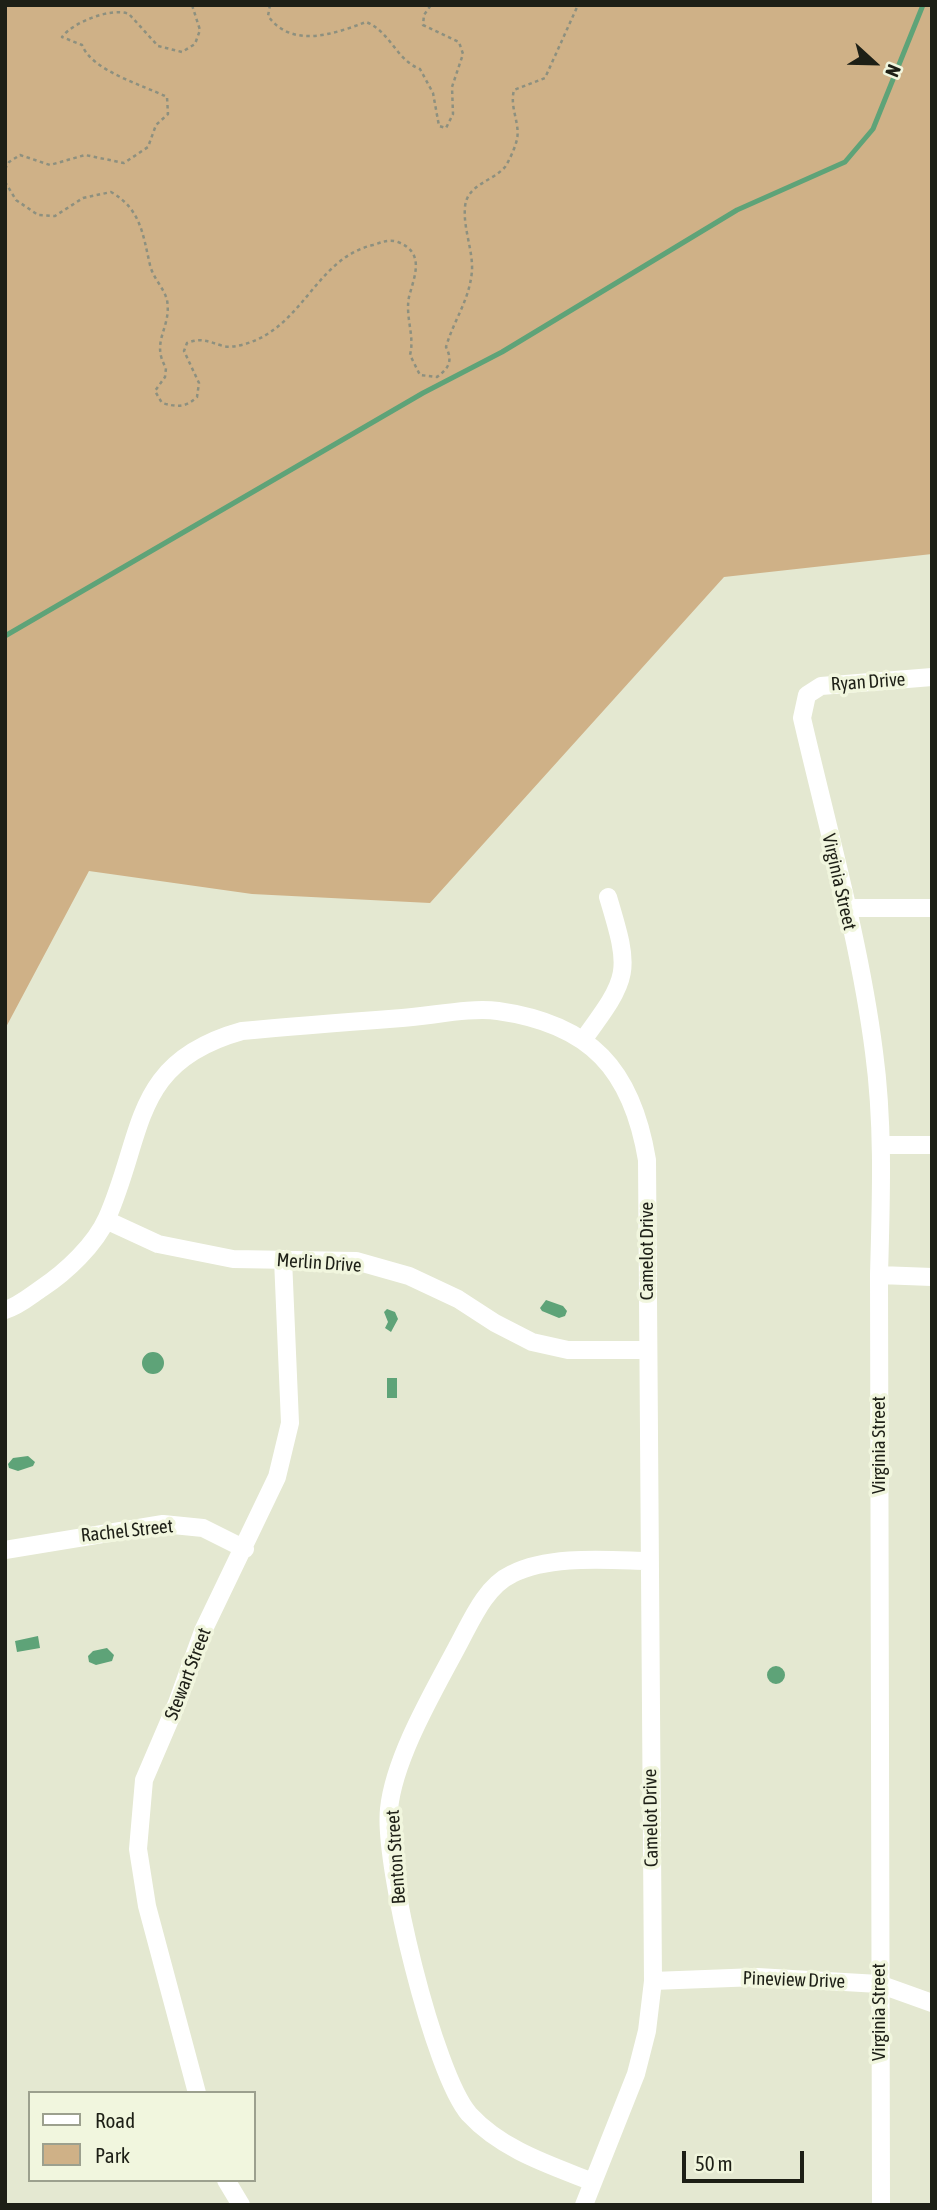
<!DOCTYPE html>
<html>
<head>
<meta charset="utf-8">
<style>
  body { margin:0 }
  #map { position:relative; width:937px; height:2210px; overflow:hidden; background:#e4e8d1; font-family:"Asap Condensed",sans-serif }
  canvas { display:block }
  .frame { position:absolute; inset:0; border:7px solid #1d1f16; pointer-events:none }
  .legend { position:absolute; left:28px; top:2091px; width:228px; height:91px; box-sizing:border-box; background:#f1f6de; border:2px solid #9ca08e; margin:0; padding:9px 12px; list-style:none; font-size:21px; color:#1d1f16 }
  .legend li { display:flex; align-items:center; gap:14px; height:35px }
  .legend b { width:35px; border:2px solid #9ca08e }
  .north { position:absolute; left:839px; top:28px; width:70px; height:70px; -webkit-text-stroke:5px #f1f6de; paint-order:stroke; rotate:112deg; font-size:19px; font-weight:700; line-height:28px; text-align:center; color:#1d1f16 }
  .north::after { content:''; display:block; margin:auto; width:24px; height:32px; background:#1d1f16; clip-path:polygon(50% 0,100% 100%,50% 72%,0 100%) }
  .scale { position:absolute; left:682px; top:2151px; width:122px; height:32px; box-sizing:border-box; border:4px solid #1d1f16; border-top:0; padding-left:9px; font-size:21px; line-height:24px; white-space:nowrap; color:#1d1f16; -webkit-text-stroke:5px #f1f6de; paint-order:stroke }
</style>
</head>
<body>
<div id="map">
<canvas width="937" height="2210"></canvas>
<div class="frame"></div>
<ul class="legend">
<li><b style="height:9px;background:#fff"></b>Road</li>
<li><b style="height:19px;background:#cfb187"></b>Park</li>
</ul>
<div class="north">N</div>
<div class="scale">50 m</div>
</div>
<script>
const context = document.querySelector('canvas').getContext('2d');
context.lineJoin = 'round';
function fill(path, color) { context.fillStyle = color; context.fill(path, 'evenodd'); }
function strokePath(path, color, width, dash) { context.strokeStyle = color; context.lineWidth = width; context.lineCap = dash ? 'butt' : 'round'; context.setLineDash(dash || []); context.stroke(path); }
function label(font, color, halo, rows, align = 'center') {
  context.font = font + ' "Asap Condensed",sans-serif'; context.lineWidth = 7; context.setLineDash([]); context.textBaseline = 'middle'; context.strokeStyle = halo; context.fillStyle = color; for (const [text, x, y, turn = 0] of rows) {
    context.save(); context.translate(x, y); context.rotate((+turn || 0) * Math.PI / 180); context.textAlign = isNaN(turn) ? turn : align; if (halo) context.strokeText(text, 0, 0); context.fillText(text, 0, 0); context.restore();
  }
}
fill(new Path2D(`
  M5,5H932V554L724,577L430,903L252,894L89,871L5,1029Z`), '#cfb187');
fill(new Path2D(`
  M546,1300L563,1306L567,1311L565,1316L559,1318L542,1311L540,1308Z
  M387,1309L395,1312L398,1319L391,1332L385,1328L388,1322L384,1312Z
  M142 1363a11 11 0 1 1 22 0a11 11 0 1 1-22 0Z
  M387,1378H397V1398H387Z
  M28,1456L35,1462L33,1466L18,1471L9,1468L8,1464L13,1458Z
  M38,1636L40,1648L17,1652L15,1641Z
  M107,1648L114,1655L112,1661L96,1665L89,1662L88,1656L93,1651Z
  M767 1675a9 9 0 1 1 18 0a9 9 0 1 1-18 0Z`), '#5ea378');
strokePath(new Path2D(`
  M5,636L423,393L502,352L737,210L845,162L873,129L923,5`), '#5ea378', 5);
strokePath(new Path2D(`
  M270,5L268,16C292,49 334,34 366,22C390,31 396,60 420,69L433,93L439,126L446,128L453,114L452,87L463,54L459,42L423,25L424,15L431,5
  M5,169L9,162L20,155L50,165L85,155L124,163L148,147L156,125L168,114L167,97C143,85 92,71 82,45L62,37C73,22 112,7 129,14L158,46L182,52L195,44L200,30L192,5
  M5,182L16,200L38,215L55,216L83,198L111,192C141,209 143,235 150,265C153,278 164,288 167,300C172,328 150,341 166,368L165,377L155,391L162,403C177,407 185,408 197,397L199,383L184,351L187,343C202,337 209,342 223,346C234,349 254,342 264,336C307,312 322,257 373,245C382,242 389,239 398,242C426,253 414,277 409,297C405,317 415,336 410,355L420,375L437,377C449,368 453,361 446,347C454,319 469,302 472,271C473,250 463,228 465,207C467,184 492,182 505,167C509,161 514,150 516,143C522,125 509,109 514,90L545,78L578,5`), '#8d907f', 2.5, [3.5, 3.5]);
strokePath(new Path2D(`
  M846,908H932
  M583,1040C630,976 631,973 608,897
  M882,1145H932
  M106,1220L158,1244L233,1259L356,1261L409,1276L458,1299L495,1323L532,1342L568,1350H646
  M879,1275L932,1277
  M5,1310C19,1306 30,1296 42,1288C66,1272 95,1245 107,1218C145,1132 131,1062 242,1031C296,1026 349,1022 402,1018C431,1016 471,1007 498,1011C591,1024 632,1070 647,1160L653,1981L647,2031L636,2074L584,2205
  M5,1550L163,1524L203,1528L245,1549
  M653,1981L757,1977L879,1984L932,2003
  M197,2093L147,1906L138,1849L144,1780L177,1703L203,1631L277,1477L290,1423L283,1259
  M226,2180L241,2205
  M593,2182C550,2165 502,2150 469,2114C434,2074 383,1864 389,1809C394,1759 432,1694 456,1649C470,1624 484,1587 512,1574C550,1555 606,1560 648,1561
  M881,2205L879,1275C881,1200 884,1126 874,1052C860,942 827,826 802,718L807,695L821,686L932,677`), '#fff', 18);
label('19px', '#1d1f16', '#f1f6de', [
  ["Ryan Drive",868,682,-4],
  ["Virginia Street",839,882,77],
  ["Camelot Drive",647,1251,-90],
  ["Merlin Drive",319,1263,4],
  ["Virginia Street",879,1445,-90],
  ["Rachel Street",127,1531,-6],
  ["Stewart Street",188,1674,-69],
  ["Camelot Drive",651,1818,-91],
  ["Benton Street",396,1857,-94],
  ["Pineview Drive",794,1980,2],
  ["Virginia Street",879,2012,-90]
]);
</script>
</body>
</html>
